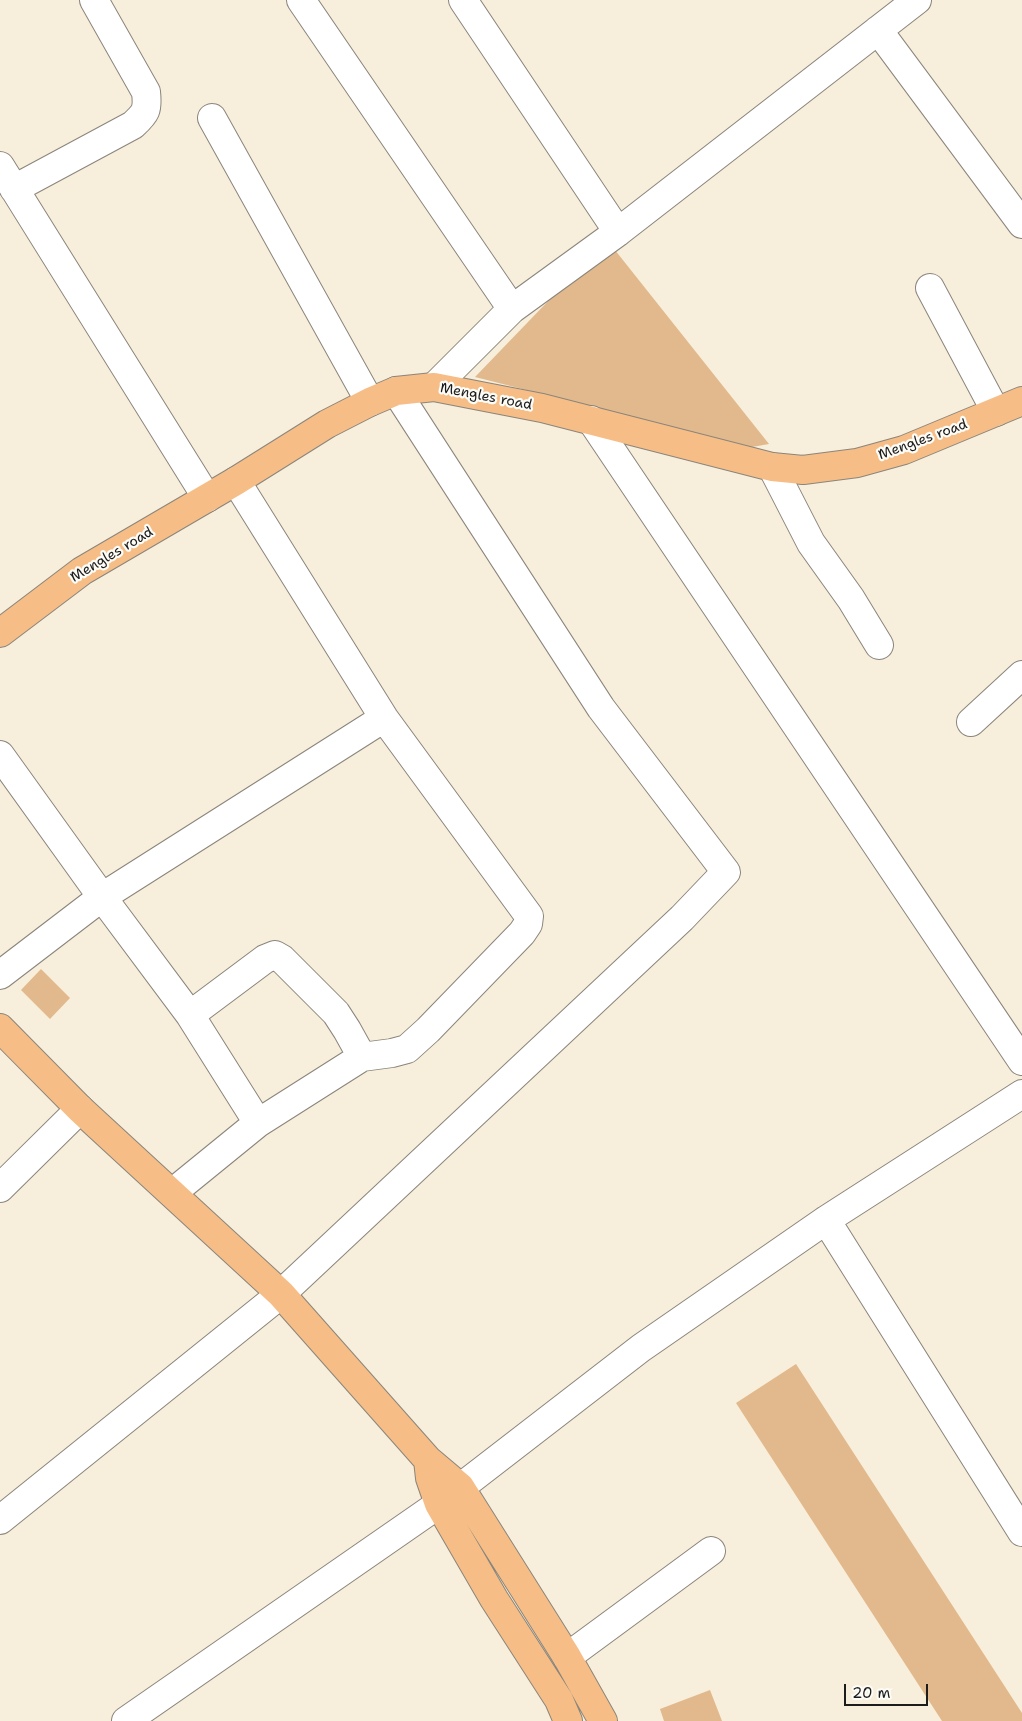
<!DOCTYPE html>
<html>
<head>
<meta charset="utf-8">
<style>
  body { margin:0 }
  #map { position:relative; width:1022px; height:1721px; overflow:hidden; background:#f7eedb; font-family:"Shantell Sans",sans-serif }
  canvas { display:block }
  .scale { position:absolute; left:844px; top:1684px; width:84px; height:22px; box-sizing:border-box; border:2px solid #1c1c1c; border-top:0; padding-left:6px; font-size:15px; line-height:18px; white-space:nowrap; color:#1c1c1c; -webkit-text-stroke:4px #fdfcf7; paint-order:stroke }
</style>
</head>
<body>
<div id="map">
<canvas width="1022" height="1721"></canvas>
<div class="scale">20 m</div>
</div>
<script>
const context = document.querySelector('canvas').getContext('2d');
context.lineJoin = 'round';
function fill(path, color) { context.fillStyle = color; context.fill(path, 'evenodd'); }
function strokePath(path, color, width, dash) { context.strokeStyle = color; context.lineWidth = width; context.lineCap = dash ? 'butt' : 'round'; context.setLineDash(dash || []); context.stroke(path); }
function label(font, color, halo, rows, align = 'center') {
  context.font = font + ' "Shantell Sans",sans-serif'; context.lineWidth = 4.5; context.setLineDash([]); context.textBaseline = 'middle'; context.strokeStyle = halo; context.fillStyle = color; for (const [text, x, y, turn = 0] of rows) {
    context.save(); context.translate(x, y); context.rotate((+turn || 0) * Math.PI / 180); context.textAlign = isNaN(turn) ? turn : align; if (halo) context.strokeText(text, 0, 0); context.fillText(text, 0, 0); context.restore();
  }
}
fill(new Path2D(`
  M607,240L769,444L752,447L475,377Z
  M41,969L70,998L50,1019L21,990Z
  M796,1364L1022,1713V1721H942L736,1403Z
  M710,1690L722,1721H664L660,1709Z`), '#e2b98c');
const minor = new Path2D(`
  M301,0L512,309
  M463,0L618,232
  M878,30L1022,224
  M212,118L370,402
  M0,166L207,498
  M14,189L133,125C146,113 148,110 146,92L94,0
  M930,288L996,412
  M434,387L512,309L618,232L917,0
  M591,420L1022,1061
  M772,467L811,543L851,599L879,645
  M971,722L1022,675
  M0,755L102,897L190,1015L258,1123
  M0,975L102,897L384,718
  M190,1015L265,959L275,955L282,959L336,1013L347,1030L362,1057
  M0,1188L80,1109
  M172,1193L258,1123L362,1057L392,1053L407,1049L428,1030L522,933L528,924L529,916L384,718L236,481
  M826,1220L1022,1532
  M0,1520L281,1294L682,918L726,872L601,708L396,391
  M567,1657L711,1551
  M126,1721L439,1504L641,1348L826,1220L1022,1094`);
const major = new Path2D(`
  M0,633L82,571L236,481L327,424L370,402L396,391L434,387L542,408L772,467L803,470L857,463L904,450L1022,401
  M0,1028L80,1109L281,1294L428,1460L460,1487L567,1657L603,1721
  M428,1460L430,1478L439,1504L494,1599L559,1700L568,1721`);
strokePath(minor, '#8a857c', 30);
strokePath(major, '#8a857c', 30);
strokePath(minor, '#fff', 28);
strokePath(major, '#f6be86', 28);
label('14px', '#1c1c1c', '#fdfcf7', [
  ["Mengles road",486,397,11],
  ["Mengles road",923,440,-20],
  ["Mengles road",112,555,-31]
]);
</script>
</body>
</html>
